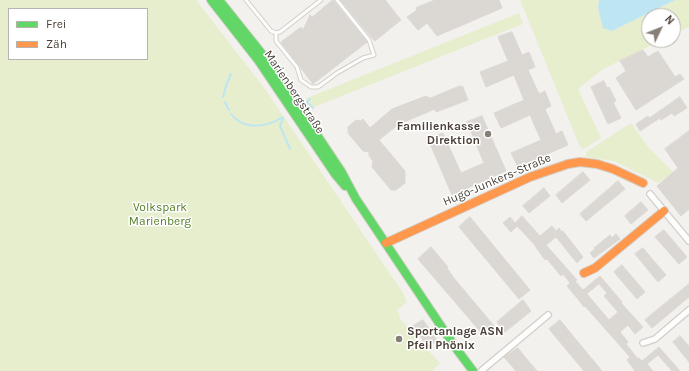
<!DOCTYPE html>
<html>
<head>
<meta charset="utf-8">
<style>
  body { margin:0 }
  #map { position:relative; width:689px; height:371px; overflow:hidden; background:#f3f1ee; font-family:Karla,sans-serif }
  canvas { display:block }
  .legend { position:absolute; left:8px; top:8px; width:140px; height:52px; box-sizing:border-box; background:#fff; border:1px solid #b7b3af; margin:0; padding:5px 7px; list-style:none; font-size:12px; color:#4b4138 }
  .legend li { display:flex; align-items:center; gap:8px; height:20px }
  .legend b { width:20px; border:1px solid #b7b3af }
  .north { position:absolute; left:641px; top:8px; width:40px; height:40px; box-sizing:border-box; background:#fff; border:1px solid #b7b3af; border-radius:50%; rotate:47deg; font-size:11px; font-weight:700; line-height:16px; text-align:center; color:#4b4138 }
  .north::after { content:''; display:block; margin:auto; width:14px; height:18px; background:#867f78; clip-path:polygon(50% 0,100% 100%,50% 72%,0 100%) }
</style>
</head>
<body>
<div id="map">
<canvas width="689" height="371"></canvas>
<ul class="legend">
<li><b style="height:5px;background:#63d668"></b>Frei</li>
<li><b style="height:5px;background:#ff974d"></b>Zäh</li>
</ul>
<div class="north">N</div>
</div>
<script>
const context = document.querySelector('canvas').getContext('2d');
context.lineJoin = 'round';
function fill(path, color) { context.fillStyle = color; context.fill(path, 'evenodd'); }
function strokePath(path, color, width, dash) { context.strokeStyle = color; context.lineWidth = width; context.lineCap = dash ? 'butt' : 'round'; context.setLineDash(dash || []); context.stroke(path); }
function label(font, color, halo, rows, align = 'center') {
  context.font = font + ' Karla,sans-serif'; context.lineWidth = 3; context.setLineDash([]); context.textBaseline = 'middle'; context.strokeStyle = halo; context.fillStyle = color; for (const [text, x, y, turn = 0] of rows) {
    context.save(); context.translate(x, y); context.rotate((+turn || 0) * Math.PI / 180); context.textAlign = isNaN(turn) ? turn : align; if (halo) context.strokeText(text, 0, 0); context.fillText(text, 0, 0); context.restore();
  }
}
fill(new Path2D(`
  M0,0H196L265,89L403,293L407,302L397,310L401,320L440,363L432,371H0ZM9,9H147V59H9Z
  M520,0H599L598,7L612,31L675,0H689V27L673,34V16H649V40H662L603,69L578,89L601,138L584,149L580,147Z
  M519,13L523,24L309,109L305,102L307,98Z
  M631,123L649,148L673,172L658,183L614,161L586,157V152Z`), '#e6eece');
fill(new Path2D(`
  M599,0H675L612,31L603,28L598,7Z`), '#bee5f2');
strokePath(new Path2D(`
  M223,97L226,86L231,74
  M310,99L307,102L313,108
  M225,102L229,110
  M231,114C244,131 267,127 283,117
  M283,118L280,126L290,149`), '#bee5f2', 2);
const building = new Path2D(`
  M333,0L367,42L313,84L281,42L301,27L303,30L310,15L312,17Z
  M341,0H385L401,20L375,41L372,38Z
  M435,0H499L502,8L437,36L427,23L418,30L407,17L417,10L416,8Z
  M512,32L522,55L529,52L535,67L528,70L539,94L545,91L551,106L545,109L556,134L562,131L568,145L518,167L511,153L541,140L530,115L501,128L494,113L524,100L514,75L486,87L480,72L508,61L498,37Z
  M643,50L648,57L658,51L675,77L680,74L684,79L636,110L616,78L626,71L620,61Z
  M604,81L607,88L609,87L616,101L613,102L621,118L608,124L591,87Z
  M460,86L463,87L468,100L436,112L435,109L399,124L379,140L405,171V183L396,190H391L372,167L373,161L369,156V152L363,151L348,133V127L356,120L361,121L363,119L370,128L392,109L426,96L430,98Z
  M680,97L687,108L674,116L672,113L661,120L660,118L640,131L636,124L648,116L649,118Z
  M482,116L506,171L452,195L428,139L443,133L461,173L484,163L467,122Z
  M689,131V209L681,216L657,186L678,168L665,149Z
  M583,172L590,180L562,203L556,195Z
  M618,181L625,189L586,221L580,214Z
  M544,188L550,196L529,213L523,206Z
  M641,202L648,210L631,224L625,216Z
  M522,216L540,236L552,226L556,231L559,228L562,232L563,231L583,257L577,263L556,237L546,245L577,280L575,281L583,290L600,276L622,302L621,303L643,327L635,334L628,325L620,332L628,342L626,344L638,359L639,358L642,361L659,347L680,371H672L658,355L647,364L653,371H635L627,360L630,357L585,306L584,307L577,298L567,286L570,283L563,274L561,276L547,259L545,260L533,243L517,226L511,232L503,223L510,217L515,223ZM599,284L607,293L604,296L618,312L609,320L587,294Z
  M470,217L530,290L519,299L459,227Z
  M664,230L687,257L679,264L655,237Z
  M616,234L620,239L594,258L590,253L595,249L594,248L610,235L612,238Z
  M431,247L448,267L447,268L453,277L495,327L484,336L418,259Z
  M643,248L666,275L658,282L635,254Z
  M622,265L645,292L637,299L614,272Z
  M689,284V297L652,328L645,320Z
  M523,300L531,311L505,332L497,322Z
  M423,320L437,340L428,347L413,326Z
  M560,320L578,342L602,371H584L549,329Z
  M680,336L689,346V362L673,342Z
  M518,348L525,357L537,371H516L504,357Z`);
fill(building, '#dbd8d4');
strokePath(building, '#dcd7d3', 1);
const lane = new Path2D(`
  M246,0L271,31L276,33L280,32L321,0
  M276,33V41L297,67L301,80L311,87H318L337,73L363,58L374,55L369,40L337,0`);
const street = new Path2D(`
  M650,194L689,241
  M643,343L655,339L689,310
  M481,371L548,315`);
const fast = new Path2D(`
  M211,0L258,60L335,174L345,186
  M219,0L267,60L341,171L356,199L455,347L473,371`);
const slow = new Path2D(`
  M386,243L530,177L568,164L580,162L597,164L613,169L643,183
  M584,273L595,268L664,211`);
strokePath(lane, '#d1cecb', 5);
strokePath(street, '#d1cecb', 8);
strokePath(fast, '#d4cec6', 10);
strokePath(slow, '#d4cec6', 10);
strokePath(lane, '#fdfdfc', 3);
strokePath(street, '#fdfdfc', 5.5);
strokePath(fast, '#63d668', 8);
strokePath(slow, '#ff974d', 8);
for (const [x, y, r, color] of [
  [488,134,4,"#867f78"],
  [399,339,4,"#867f78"]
]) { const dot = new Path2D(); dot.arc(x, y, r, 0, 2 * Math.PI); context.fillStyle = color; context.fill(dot); strokePath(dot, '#fff', 1.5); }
label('12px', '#4b4138', '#fff', [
  ["Marienbergstraße",294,92,56],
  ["Hugo-Junkers-Straße",497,180,-23]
]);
label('bold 12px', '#4b4138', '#fff', [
  ["Familienkasse",480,127],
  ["Direktion",480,141],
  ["Sportanlage ASN",407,332,"left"],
  ["Pfeil Phönix",407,346,"left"]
], 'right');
label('12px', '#588028', '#fff', [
  ["Volkspark",160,208],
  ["Marienberg",160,222]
]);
</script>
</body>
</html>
